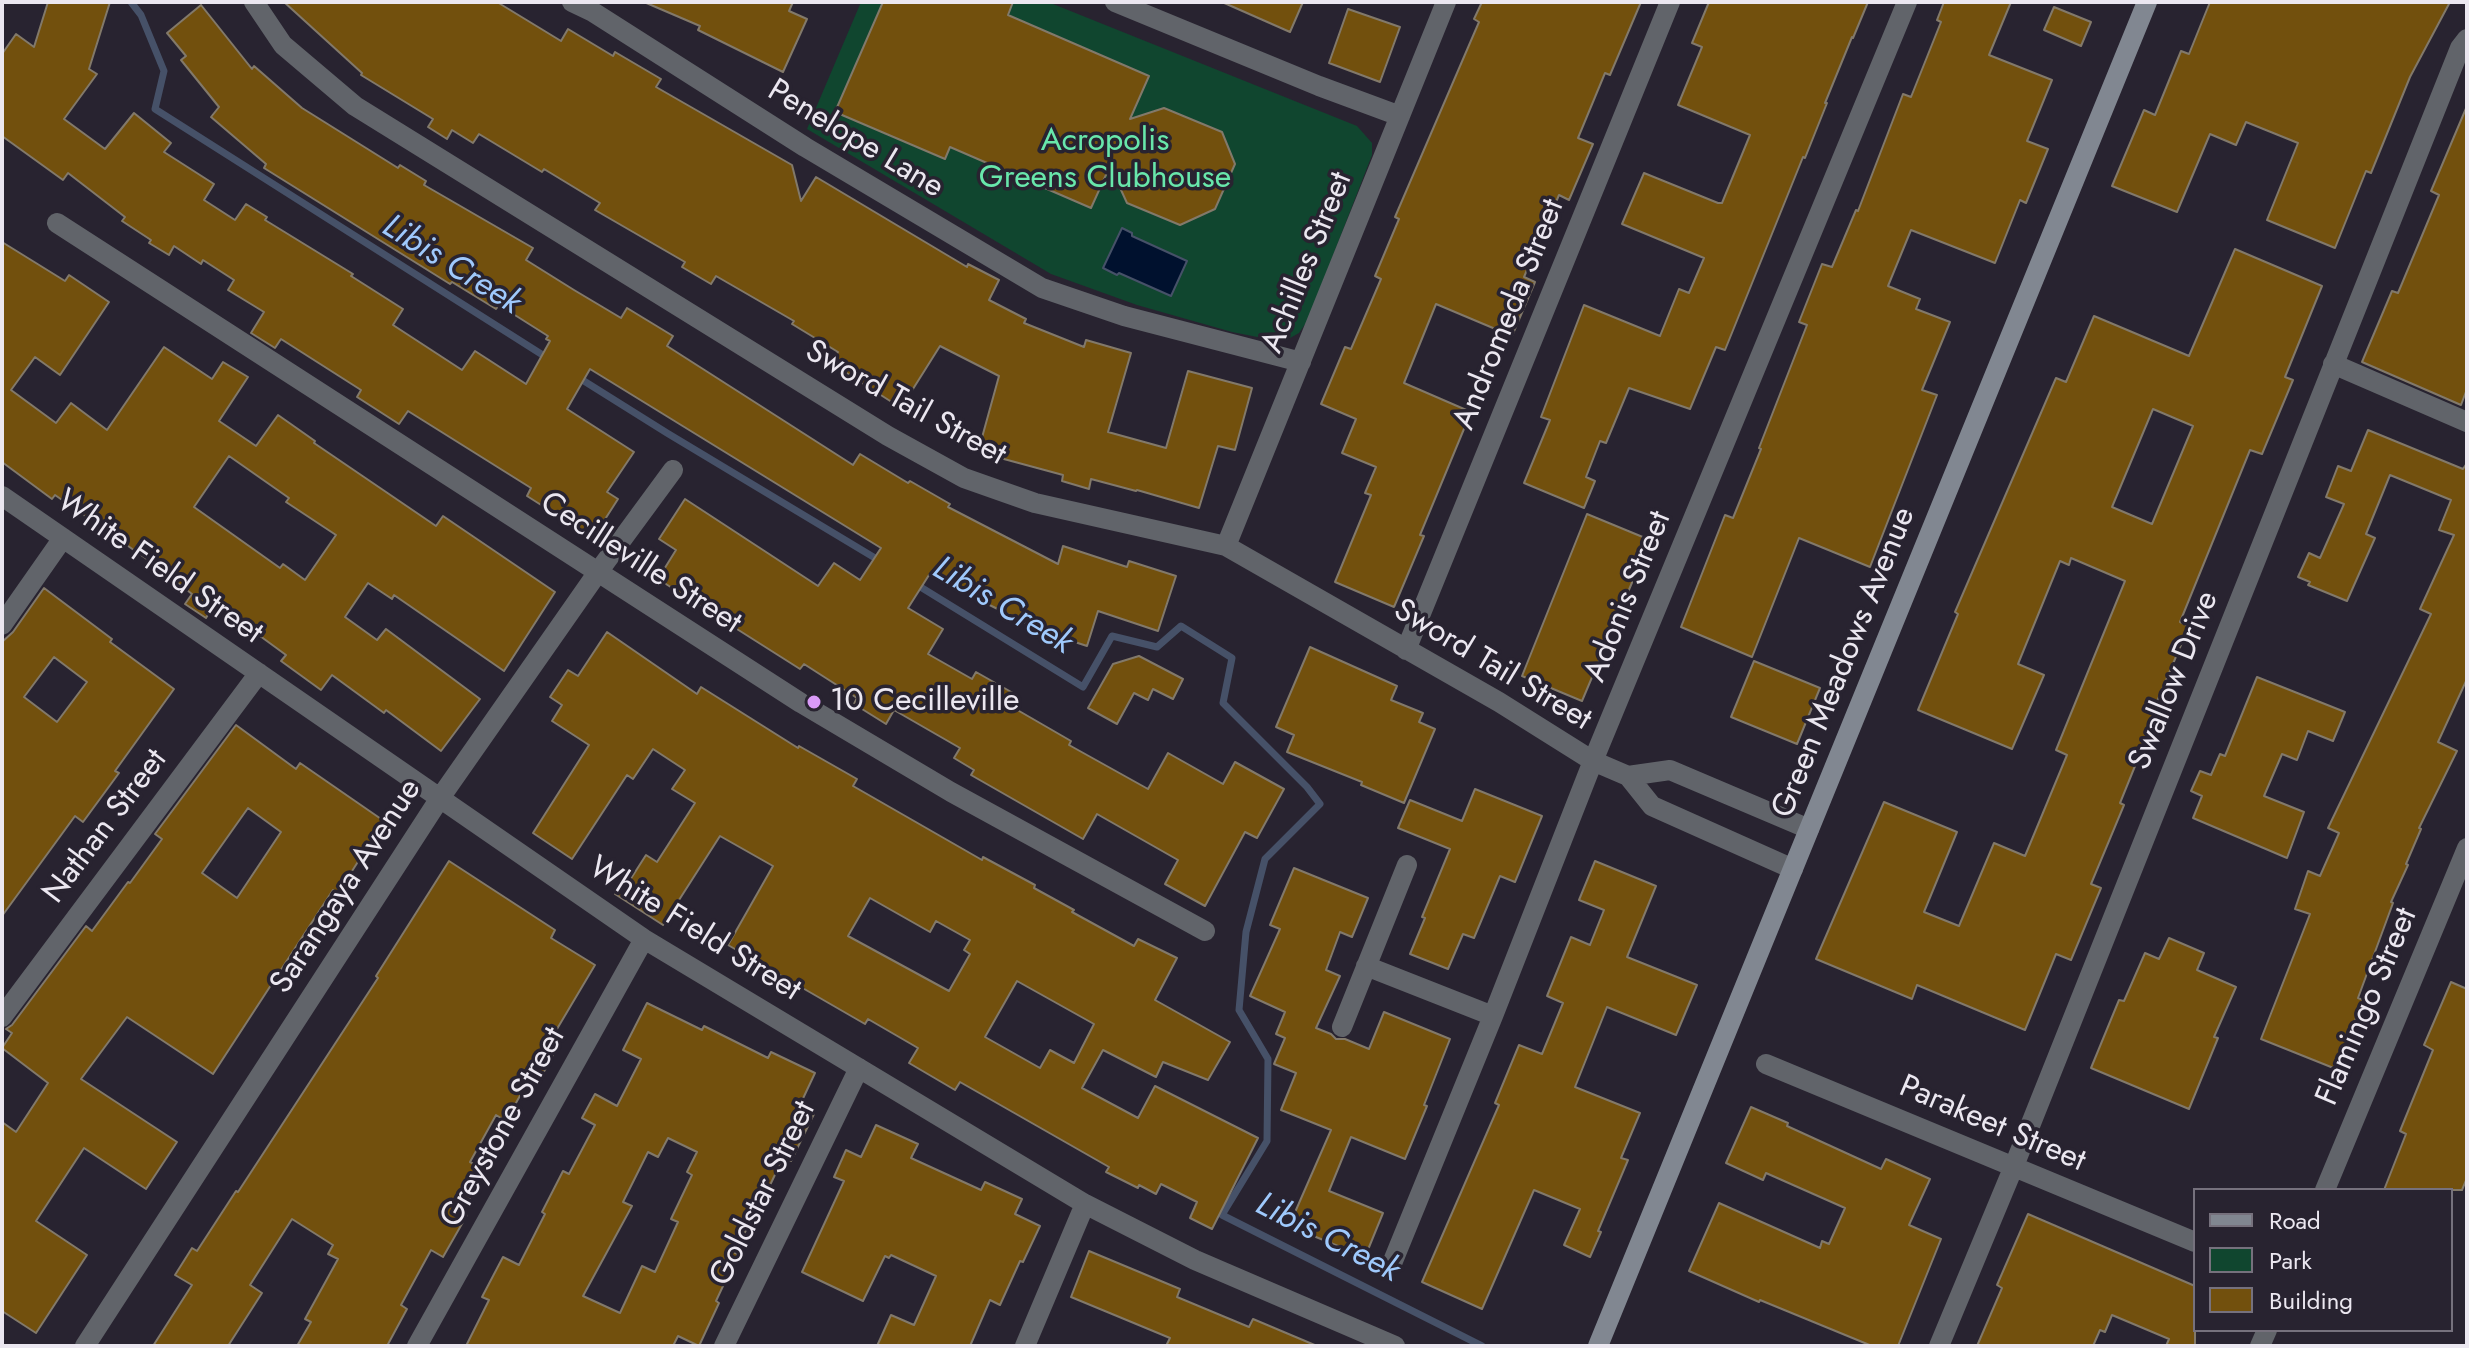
<!DOCTYPE html>
<html>
<head>
<meta charset="utf-8">
<style>
  body { margin:0 }
  #map { position:relative; width:2469px; height:1348px; overflow:hidden; background:#282330; font-family:Jost,sans-serif }
  canvas { display:block }
  .frame { position:absolute; inset:0; border:4px solid #ebe7f0; pointer-events:none }
  .legend { position:absolute; left:2193px; top:1188px; width:260px; height:144px; box-sizing:border-box; background:#282330; border:2px solid #76717d; margin:0; padding:10px 14px; list-style:none; font-size:24px; color:#ebe7f0 }
  .legend li { display:flex; align-items:center; gap:16px; height:40px }
  .legend b { width:40px; border:2px solid #76717d }
</style>
</head>
<body>
<div id="map">
<canvas width="2469" height="1348"></canvas>
<div class="frame"></div>
<ul class="legend">
<li><b style="height:10px;background:#818791"></b>Road</li>
<li><b style="height:22px;background:#10462f"></b>Park</li>
<li><b style="height:22px;background:#72500d"></b>Building</li>
</ul>
</div>
<script>
const context = document.querySelector('canvas').getContext('2d');
context.lineJoin = 'round';
function fill(path, color) { context.fillStyle = color; context.fill(path, 'evenodd'); }
function strokePath(path, color, width, dash) { context.strokeStyle = color; context.lineWidth = width; context.lineCap = dash ? 'butt' : 'round'; context.setLineDash(dash || []); context.stroke(path); }
function label(font, color, halo, rows, align = 'center') {
  context.font = font + ' Jost,sans-serif'; context.lineWidth = 7; context.setLineDash([]); context.textBaseline = 'middle'; context.strokeStyle = halo; context.fillStyle = color; for (const [text, x, y, turn = 0] of rows) {
    context.save(); context.translate(x, y); context.rotate((+turn || 0) * Math.PI / 180); context.textAlign = isNaN(turn) ? turn : align; if (halo) context.strokeText(text, 0, 0); context.fillText(text, 0, 0); context.restore();
  }
}
fill(new Path2D(`
  M861,2H1048L1357,126L1372,143V155L1308,320L1299,333L1290,338L1278,341L1232,332L1137,305L1051,274L807,129Z`), '#10462f');
const water = new Path2D(`
  M1122,228L1132,233V236L1187,261L1171,296L1119,273L1117,275L1103,268Z`);
fill(water, '#00112e');
strokePath(water, '#465168', 2);
strokePath(new Path2D(`
  M131,2L141,15L164,71L155,109L549,359
  M576,376L667,433L880,561
  M914,583L1083,687L1112,636L1157,647L1181,626L1232,658L1223,703L1307,787L1320,804L1265,859L1246,932L1239,1010L1268,1059L1267,1141L1222,1215L1482,1346`), '#465168', 7);
const building = new Path2D(`
  M48,2H110L89,69L97,74L64,119L105,149L134,113L171,143L164,152L214,184L204,200L235,220L246,204L267,217L265,220L353,274L351,276L403,309L393,325L462,370L475,351L526,384L550,341L546,339L548,336L499,305L496,309L452,282L450,284L264,168L266,164L211,117L219,107L181,60L186,56L167,33L201,5L252,69L254,66L302,108L398,168L400,165L426,181L424,185L533,248L526,260L574,290L621,318L627,308L673,336L667,346L853,465L860,454L908,483L910,481L950,504L948,507L1058,564L1063,546L1127,567L1129,561L1176,576L1158,631L1098,611L1087,646L1044,632L929,575L908,608L943,629L928,654L972,679L976,672L1013,693L1007,704L1071,741L1069,745L1148,789L1168,753L1223,784L1235,762L1284,789L1257,838L1245,832L1205,906L1165,884L1178,860L1097,814L1083,839L971,775L974,770L954,758L960,748L894,710L886,724L854,704L857,698L804,664L800,669L658,579L676,550L659,539L685,499L818,586L834,563L860,580L881,548L590,369L567,409L634,452L607,492L618,499L593,538L527,496L531,488L408,411L399,424L357,397L361,390L281,339L275,348L251,333L264,312L228,290L234,280L203,260L201,264L174,246L169,255L149,243L151,240L122,221L125,217L68,173L63,180L2,136V54L16,34L34,47Z
  M284,2H497L561,41L568,29L613,56L615,52L661,79L656,87L792,165L801,201L816,177L967,267L968,264L999,280L989,300L1026,319L1024,323L1084,347L1086,340L1131,353L1108,432L1166,448L1188,371L1252,388L1235,450L1218,446L1199,508L1137,490L1136,491L1091,479L1089,489L1062,481L1063,475L978,452L999,376L940,346L901,408L831,363L838,352L792,324L794,321L716,276L711,284L682,267L685,262L595,210L600,203L544,169L542,172L479,134L473,143L452,130L447,139L428,127L433,119L361,75L362,73Z
  M644,2H793L789,11L807,19L783,72L698,30L700,26Z
  M883,2H1013L1008,15L1149,76L1130,119L1164,108L1222,132L1235,164L1215,209L1180,225L1127,203L1110,166L1091,208L950,147L945,159L835,112Z
  M1222,2H1303L1290,32Z
  M1482,2H1641L1610,75L1605,73L1578,138L1593,144L1569,200L1559,195L1524,277L1535,282L1512,336L1436,304L1404,383L1471,412L1420,535L1424,536L1394,607L1335,582L1371,495L1365,493L1376,467L1342,453L1356,419L1321,404L1345,347L1351,349L1381,279L1375,276L1399,219L1395,217L1479,22L1474,19Z
  M1709,2H1868L1853,38L1852,37L1825,103H1827L1805,158L1803,157L1725,350L1716,347L1690,409L1629,388L1606,443L1600,441L1586,477L1595,481L1584,508L1524,483L1550,420L1541,417L1584,305L1660,336L1679,289L1689,293L1704,258L1622,224L1644,173L1718,203H1722L1750,135L1678,105L1702,47L1692,43Z
  M1944,2H2011L1989,55L2052,80L2027,141L2048,149L2026,203L2020,200L1995,263L1911,230L1888,286L1920,299L1916,309L1950,322L1922,390L1937,395L1870,567L1799,538L1752,657L1681,627L1725,515L1733,518L1761,449L1759,448L1807,325L1799,322L1822,264L1832,267L1856,210L1858,211L1903,94L1911,97L1941,22L1937,20Z
  M2210,2H2450L2410,77L2371,173L2366,171L2335,248L2267,220L2298,143L2246,122L2236,145L2210,134L2177,212L2112,186L2144,110L2155,115L2181,51L2189,54Z
  M2054,7L2091,22L2081,46L2044,30Z
  M1348,9L1400,27L1380,82L1329,63Z
  M2467,106V389L2461,405L2362,362L2392,291L2398,293L2439,195L2431,191Z
  M2,242L65,281L69,275L109,302L60,375L35,357L11,390L56,423L71,403L107,430L164,347L212,379L223,362L248,377L219,421L256,446L278,415L315,441L314,443L436,526L443,516L555,592L504,671L394,595L392,599L368,583L345,617L377,640L386,629L480,699L441,751L386,710L384,713L332,675L321,690L281,661L286,655L215,603L206,618L185,604L192,594L151,562L55,495L52,499L2,462ZM229,456L289,498L286,502L336,535L305,580L283,564L280,568L194,507Z
  M2235,249L2322,286L2285,377L2293,380L2262,454L2250,450L2180,622L2189,626L2153,711L2157,712L2120,803L2124,805L2091,884L2101,888L2071,960L2056,954L2025,1030L1917,985L1912,999L1816,959L1884,802L1957,832L1924,912L1959,926L1994,843L2025,856L2067,755L2056,750L2125,581L2071,558L2069,565L2060,561L2018,664L2044,675L2012,749L1918,710L1958,614L1955,612L2056,378L2066,382L2094,316L2189,356ZM2153,409L2193,426L2152,524L2112,507Z
  M2368,430L2463,469L2467,463V679L2438,742L2457,751L2419,828L2421,829L2406,864L2408,865L2391,902L2393,903L2358,998L2363,1000L2336,1069L2261,1039L2310,914L2295,909L2308,871L2320,876L2339,833L2328,828L2431,614L2420,609L2454,535L2439,530L2451,500L2390,475L2366,534L2375,538L2347,601L2308,585L2310,582L2298,577L2309,553L2320,558L2344,504L2326,497L2338,466L2351,471Z
  M1587,514L1650,540L1582,701L1522,676Z
  M44,588L112,639L110,642L174,689L115,771L119,773L83,822L75,816L2,916V642L13,632ZM54,657L87,682L57,722L24,697Z
  M607,632L697,694L701,687L798,748L799,746L857,779L853,786L982,860L983,857L1035,885L1034,888L1074,910L1072,912L1134,946L1138,939L1177,958L1155,1000L1230,1042L1208,1080L1163,1062L1156,1077L1103,1050L1082,1088L1138,1118L1155,1086L1258,1138L1212,1229L1190,1218L1197,1202L1161,1184L1156,1194L1139,1185L1138,1188L1106,1172L1109,1167L960,1082L955,1090L909,1063L918,1048L868,1019L865,1024L728,945L773,866L720,836L663,925L615,894L626,878L630,880L646,855L657,862L695,803L672,789L685,770L653,749L633,779L627,775L572,859L533,833L589,745L552,721L562,705L550,697L568,670L578,676ZM870,898L930,932L936,921L970,940L964,950L970,954L949,991L848,936ZM1017,981L1094,1024L1074,1063L1050,1050L1040,1068L985,1037Z
  M1310,647L1397,686L1391,700L1423,713L1419,722L1435,729L1404,803L1361,785L1362,782L1287,752L1294,735L1276,727Z
  M1139,656L1183,679L1173,699L1153,689L1148,700L1134,693L1117,724L1088,708L1113,664Z
  M1754,661L1820,688L1797,744L1731,717Z
  M2257,677L2345,712L2333,741L2308,731L2297,760L2282,754L2264,796L2304,812L2287,858L2193,818L2202,796L2191,791L2200,771L2211,775L2220,754L2225,756Z
  M236,725L296,769L300,763L384,821L338,893L333,890L213,1074L127,1017L81,1079L177,1142L146,1189L84,1148L36,1221L87,1255L36,1333L2,1311V1122L16,1132L48,1083L2,1048L12,1033L6,1029L12,1025L86,926L92,931L128,882L130,883L162,839L155,834ZM248,808L281,832L237,898L202,873Z
  M1475,789L1542,816L1515,882L1500,876L1474,938L1463,934L1448,969L1410,954L1425,918L1422,917L1450,849L1398,828L1410,800L1462,821Z
  M449,861L555,930L551,938L595,965L554,1034L562,1038L540,1079L532,1074L506,1121L496,1115L470,1162L485,1170L462,1212L467,1215L443,1257L431,1250L401,1305L407,1309L387,1346H297L311,1322L305,1319L338,1259L328,1254L333,1245L292,1219L250,1285L262,1293L228,1346H153L192,1285L175,1275L192,1248L197,1251L236,1191L238,1192L378,978L376,976Z
  M1595,861L1656,886L1627,957L1697,985L1676,1035L1607,1007L1575,1087L1640,1113L1621,1158L1628,1160L1598,1231L1601,1232L1590,1257L1564,1245L1580,1209L1534,1190L1482,1309L1422,1282L1499,1105L1495,1103L1519,1045L1542,1054L1563,1003L1547,996L1571,937L1590,945L1604,910L1579,900Z
  M1294,868L1368,898L1352,937L1340,932L1326,970L1340,976L1316,1028L1331,1034L1336,1039H1345L1369,1049L1384,1012L1450,1039L1424,1105L1427,1106L1405,1159L1351,1137L1329,1191L1383,1213L1365,1257L1289,1226L1331,1130L1281,1110L1296,1073L1274,1064L1285,1038L1276,1034L1285,1012L1250,996L1280,929L1270,925Z
  M2169,938L2204,953L2197,970L2236,987L2214,1037L2218,1038L2189,1109L2091,1068L2119,1000L2124,1001L2145,953L2159,959Z
  M2451,982L2467,989V1178L2462,1190H2384L2406,1134L2400,1131L2433,1050L2424,1045Z
  M647,1003L702,1030L704,1026L768,1058L771,1052L815,1073L799,1107L814,1114L791,1161L783,1158L761,1204L759,1203L735,1253L738,1254L716,1301L719,1303L699,1346L678,1336L673,1346H466L489,1300L482,1297L503,1257L519,1265L545,1214L542,1212L563,1171L569,1174L595,1125L582,1118L595,1094L617,1106L641,1059L623,1050ZM668,1138L697,1152L687,1172L692,1175L671,1219L678,1222L655,1272L642,1266L620,1313L583,1296L632,1206L623,1202L648,1152L658,1157Z
  M1751,1107L1788,1123L1787,1126L1881,1169L1886,1159L1930,1179L1909,1225L1941,1239L1898,1346H1872L1760,1300L1759,1302L1689,1271L1719,1203L1820,1248L1822,1241L1829,1244L1845,1208L1766,1173L1763,1180L1726,1163Z
  M876,1125L918,1144L911,1158L981,1190L985,1182L1022,1199L1015,1214L1040,1226L1023,1262L1020,1261L1000,1305L990,1300L970,1346H877L891,1315L914,1325L936,1276L891,1255L889,1258L885,1256L863,1301L802,1272L844,1181L834,1177L846,1150L861,1157Z
  M2028,1214L2195,1286V1346H2166L2169,1339L2112,1315L2105,1332L2100,1330L2093,1346H1977L2002,1288L1997,1285Z
  M1089,1251L1180,1289L1177,1297L1249,1327L1253,1319L1317,1346H1166L1170,1338L1071,1297Z`);
fill(building, '#72500d');
strokePath(building, '#82796a', 2);
strokePath(new Path2D(`
  M254,2L283,45L355,106L888,436L964,478L1035,503L1226,546L1499,702L1593,761L1628,776L1652,806L1793,869
  M572,2L593,12L805,147L1042,288L1124,316L1301,362
  M1115,2L1319,86L1400,116
  M57,223L801,703L951,792L1205,931
  M2333,364L2467,422
  M2,496L644,939L1085,1204L1195,1260L1395,1346
  M1226,546L1446,2
  M2,625L63,538
  M1406,650L1670,2
  M1628,776L1670,770L1809,829
  M1366,966L1493,1016
  M2,1017L259,673
  M1342,1027L1407,865
  M1766,1064L2195,1242
  M2325,1190L2467,848
  M1393,1261L1493,1016L1593,761L1907,2
  M85,1346L440,798L598,572L673,470
  M417,1346L644,939
  M724,1346L859,1068
  M1025,1346L1085,1204
  M1939,1346L2014,1166L2460,48L2467,39
  M2260,1346L2267,1330`), '#61646a', 20);
strokePath(new Path2D(`
  M1598,1346L2147,2`), '#818791', 20);
for (const [x, y, r, color] of [
  [814,702,8,"#d99af7"]
]) { const dot = new Path2D(); dot.arc(x, y, r, 0, 2 * Math.PI); context.fillStyle = color; context.fill(dot); strokePath(dot, '#282330', 3); }
label('32px', '#ebe7f0', '#282330', [
  ["Penelope Lane",855,140,31],
  ["Achilles Street",1308,263,-68],
  ["Andromeda Street",1510,315,-68],
  ["Sword Tail Street",905,404,29],
  ["Cecilleville Street",640,564,33],
  ["White Field Street",159,568,35],
  ["Adonis Street",1629,597,-68],
  ["Green Meadows Avenue",1845,663,-68],
  ["Sword Tail Street",1492,666,31],
  ["Swallow Drive",2175,681,-68],
  ["Nathan Street",106,827,-53],
  ["Sarangaya Avenue",347,887,-57],
  ["White Field Street",694,930,32],
  ["Flamingo Street",2368,1007,-67],
  ["Parakeet Street",1992,1125,23],
  ["Greystone Street",504,1128,-61],
  ["Goldstar Street",764,1194,-64]
]);
label('32px', '#68e7ab', '#282330', [
  ["Acropolis",1105,142],
  ["Greens Clubhouse",1105,179]
]);
label('32px', '#ebe7f0', '#282330', [
  ["10 Cecilleville",830,702]
], 'left');
label('italic 34px', '#9fc9fc', '#282330', [
  ["Libis Creek",451,266,32],
  ["Libis Creek",1002,607,31],
  ["Libis Creek",1327,1239,27]
]);
</script>
</body>
</html>
